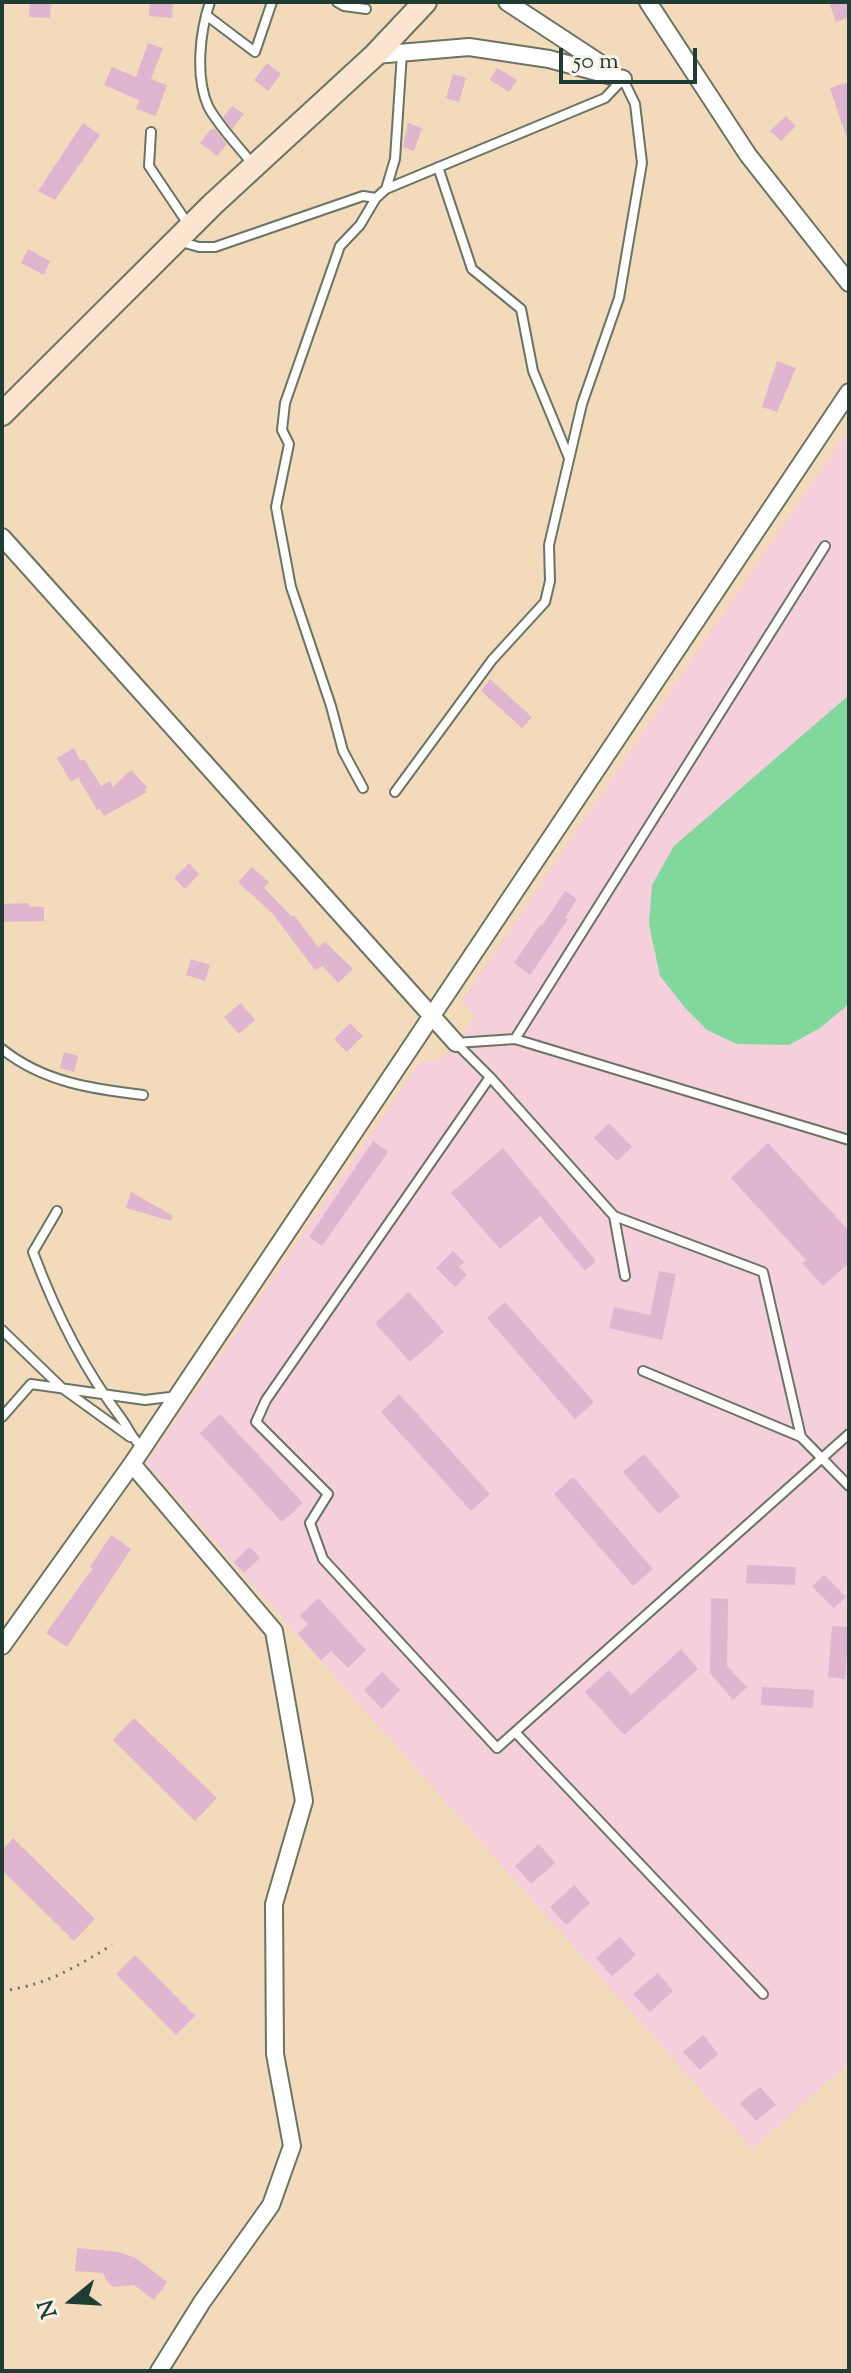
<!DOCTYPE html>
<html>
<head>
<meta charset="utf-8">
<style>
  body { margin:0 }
  #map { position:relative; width:851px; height:2373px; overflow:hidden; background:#f2daba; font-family:"Sorts Mill Goudy",serif }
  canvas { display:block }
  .frame { position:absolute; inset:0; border:4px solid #1f3d34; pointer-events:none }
  .north { position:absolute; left:32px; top:2261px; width:80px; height:80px; -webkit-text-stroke:6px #f7f3e8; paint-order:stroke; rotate:252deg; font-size:22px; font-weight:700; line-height:32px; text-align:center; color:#1f3d34 }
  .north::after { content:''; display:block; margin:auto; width:28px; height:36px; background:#1f3d34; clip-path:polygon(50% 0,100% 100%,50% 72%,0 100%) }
  .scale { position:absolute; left:559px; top:48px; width:138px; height:36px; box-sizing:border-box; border:4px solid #1f3d34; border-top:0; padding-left:10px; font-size:24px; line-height:28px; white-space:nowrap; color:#1f3d34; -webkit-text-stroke:6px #f7f3e8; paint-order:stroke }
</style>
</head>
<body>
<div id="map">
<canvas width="851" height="2373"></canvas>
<div class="frame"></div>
<div class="north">N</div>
<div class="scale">50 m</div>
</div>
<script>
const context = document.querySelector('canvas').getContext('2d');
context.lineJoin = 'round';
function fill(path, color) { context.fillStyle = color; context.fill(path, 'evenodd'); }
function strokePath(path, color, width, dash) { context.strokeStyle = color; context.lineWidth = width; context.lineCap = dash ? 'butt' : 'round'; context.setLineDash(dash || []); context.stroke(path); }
fill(new Path2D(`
  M849,428V2063L753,2149L146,1464L420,1062H436L456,1043L474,1018L463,999Z`), '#f5cfdb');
fill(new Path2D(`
  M849,695V1004L820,1028L789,1045L737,1044L707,1030L686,1009L660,976L649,924L652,885L674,846Z`), '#82d89c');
fill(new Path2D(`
  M30,2H51L50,18L29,17Z
  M150,2H173L172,18L149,16Z
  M829,2H849V17L836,22Z
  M148,43L163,48L151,79L167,85L156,116L136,109L139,100L104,85L112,67L136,77Z
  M267,63L281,74L268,91L254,80Z
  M497,68L517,80L509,92L490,80Z
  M453,74L466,78L459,102L446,98Z
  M849,82V136H846L830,88Z
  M232,106L244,114L232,129L223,117Z
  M786,116L796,126L781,141L770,131Z
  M83,123L100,135L55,200L38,191Z
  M408,123L422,128L414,151L403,147Z
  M211,129H215L227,144L217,156L200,143Z
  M28,249L50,261L44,275L21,263Z
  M777,361L796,368L777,412L762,407Z
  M490,679L532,717L522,728L481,691Z
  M74,748L80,761L84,759L101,786L110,781L113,787L131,770L147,787L145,790L147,792L104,816L100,809L97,810L78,777L71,782L57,758Z
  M189,863L199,874L185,889L174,878Z
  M252,867L269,882L264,888L292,917L294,915L318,947L325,942L353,969L338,983L323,966L315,970L273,914L238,882Z
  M565,891L577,899L565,918L568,919L530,975L514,963L540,925L542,926Z
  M29,903V906L44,907V921L2,922V904Z
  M191,959L210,965L205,981L186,975Z
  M241,1003L255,1020L239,1034L224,1017Z
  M350,1023L363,1036L347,1052L334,1039Z
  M64,1052L78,1056L74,1072L60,1068Z
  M609,1123L632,1147L617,1161L594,1138Z
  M373,1141L388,1152L322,1246L309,1237Z
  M768,1143L849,1231V1263L823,1286L802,1263L806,1260L731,1178Z
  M503,1148L596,1261L585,1271L540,1216L500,1249L451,1193Z
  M131,1192L173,1216L171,1221L126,1208Z
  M453,1251L464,1262L459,1267L467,1275L455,1287L436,1268Z
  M659,1271L676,1274L662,1340L609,1328L614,1307L650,1315Z
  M409,1292L444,1332L410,1362L375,1323Z
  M505,1302L594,1402L575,1419L487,1318Z
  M399,1394L490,1494L471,1511L381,1412Z
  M220,1414L303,1503L282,1522L200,1433Z
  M644,1454L680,1496L659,1514L623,1472Z
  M573,1477L653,1569L633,1586L554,1494Z
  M111,1535L131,1549L67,1647L46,1633L93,1568L90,1567Z
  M250,1547L260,1558L244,1573L234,1562Z
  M747,1565L796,1567L795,1585L746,1583Z
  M824,1575L846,1597L834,1608L812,1587Z
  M318,1598L366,1650L348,1668L331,1651L321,1660L298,1634L308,1624L300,1615Z
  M711,1598L728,1599L727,1666L747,1687L733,1700L710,1673Z
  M832,1626L849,1627L845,1679L828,1677Z
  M681,1649L698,1669L624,1735L585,1692L609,1670L631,1695Z
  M382,1672L400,1690L382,1709L364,1690Z
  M762,1687L814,1690L813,1708L761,1705Z
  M134,1718L217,1798L195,1821L113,1740Z
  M13,1838L95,1919L74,1941L2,1870V1850Z
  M539,1844L555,1863L531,1884L515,1866Z
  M574,1885L590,1903L566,1925L550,1907Z
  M620,1937L636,1955L612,1976L596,1958Z
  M135,1955L195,2016L176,2035L116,1974Z
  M658,1973L673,1991L650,2012L633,1994Z
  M703,2035L718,2054L700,2070L683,2052Z
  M760,2087L776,2105L756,2121L740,2103Z
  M77,2248L119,2252L136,2258L167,2282L154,2300L134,2285L113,2287L106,2280L103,2273L75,2271Z`), '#e0b5d0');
const service = new Path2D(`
  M210,2C200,31 195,77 208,106C216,123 241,149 254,166
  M337,2L344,6L366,9
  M206,15L255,52L272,2
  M151,132L149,166L190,227
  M438,167L472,269L521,309L533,371L569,458
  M386,189L395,159L402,53
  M178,241L199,247H215L363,196L376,198
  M363,788L343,751L331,706L291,587L276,507L289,444L282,430L285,403L340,246L360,225L376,198L386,189L605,98L623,79L635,104L642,163L619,298L582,404L549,545L550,581L545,602L492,660L395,792
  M515,1039L825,546
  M456,1043L515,1039L849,1140
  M456,1043L490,1077L614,1216L625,1276
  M2,1049C43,1082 92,1089 143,1095
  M490,1077L266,1400L256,1422L328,1494L310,1523L323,1559L497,1748L849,1434
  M57,1211L33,1252C55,1311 83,1368 121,1418C130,1430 131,1438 143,1448
  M614,1216L763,1272L801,1437
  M2,1330L62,1388L130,1437
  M643,1371L801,1437L849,1486
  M2,1417L31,1384L145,1400L178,1396
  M515,1732L763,1994`);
const minor = new Path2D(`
  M507,2L612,71
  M648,2L748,155L849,283
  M375,55L469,47L549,59L623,79
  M2,537L456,1043
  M132,1464L274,1631L304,1801L274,1904L275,2054L292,2146L271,2205L202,2302L159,2371
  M2,1646L132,1464L849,392`);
const secondary = new Path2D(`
  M2,414L213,204L375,55L425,2`);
strokePath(service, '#697463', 12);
strokePath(minor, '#697463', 20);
strokePath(secondary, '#697463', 26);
strokePath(new Path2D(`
  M2,1991C47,1985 74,1968 112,1945`), '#697463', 3, [2, 6]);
strokePath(service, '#fff', 8);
strokePath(minor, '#fff', 16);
strokePath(secondary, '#fbe5cf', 22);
</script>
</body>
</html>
